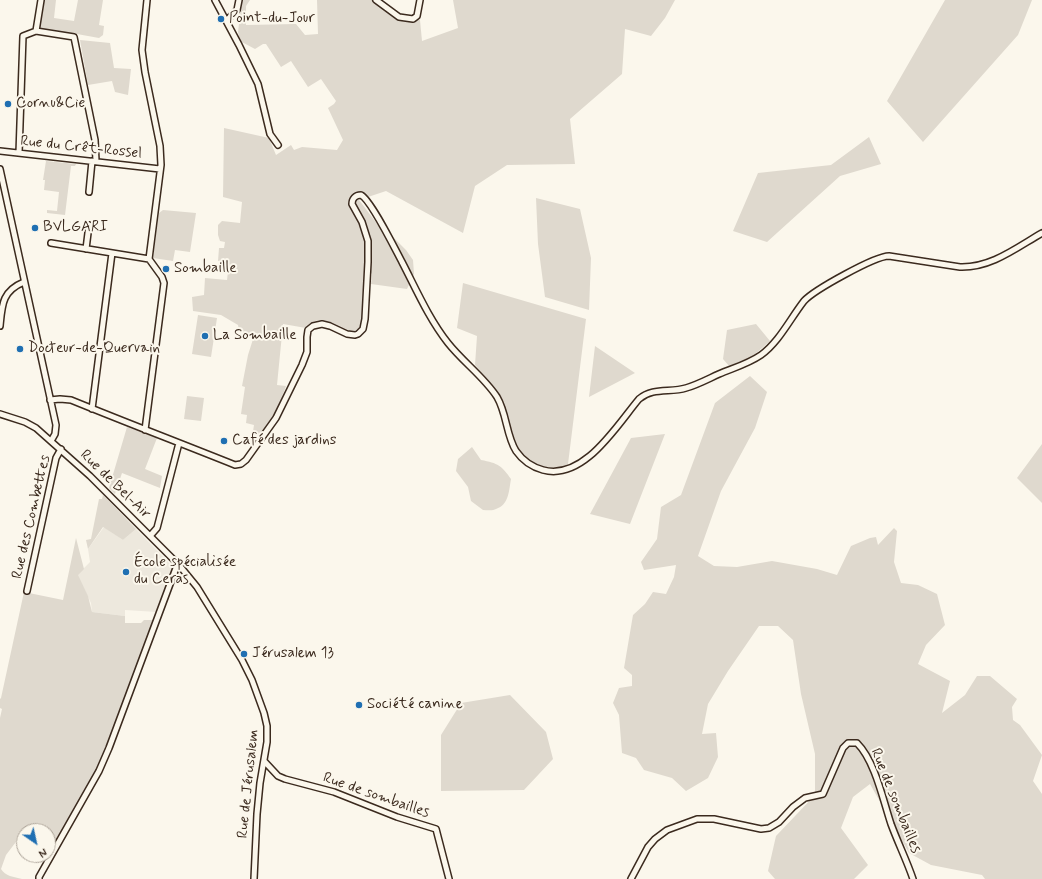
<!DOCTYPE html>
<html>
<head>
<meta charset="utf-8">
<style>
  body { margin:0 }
  #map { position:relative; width:1042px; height:879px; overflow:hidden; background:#fbf7ec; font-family:Mynerve,sans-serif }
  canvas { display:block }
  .north { position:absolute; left:16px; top:823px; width:40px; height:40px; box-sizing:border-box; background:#fbf7ec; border:1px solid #aea59a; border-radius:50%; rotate:146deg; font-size:11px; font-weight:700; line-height:16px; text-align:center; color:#3b2a1e }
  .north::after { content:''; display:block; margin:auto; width:14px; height:18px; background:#1f6fb2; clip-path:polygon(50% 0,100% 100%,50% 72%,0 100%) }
</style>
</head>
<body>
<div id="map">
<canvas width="1042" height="879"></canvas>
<div class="north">N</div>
</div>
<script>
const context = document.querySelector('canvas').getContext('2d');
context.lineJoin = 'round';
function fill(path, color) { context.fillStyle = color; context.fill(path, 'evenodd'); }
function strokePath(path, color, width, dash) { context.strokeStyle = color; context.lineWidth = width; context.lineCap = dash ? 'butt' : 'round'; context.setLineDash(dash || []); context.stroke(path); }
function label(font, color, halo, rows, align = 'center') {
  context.font = font + ' Mynerve,sans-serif'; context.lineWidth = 4; context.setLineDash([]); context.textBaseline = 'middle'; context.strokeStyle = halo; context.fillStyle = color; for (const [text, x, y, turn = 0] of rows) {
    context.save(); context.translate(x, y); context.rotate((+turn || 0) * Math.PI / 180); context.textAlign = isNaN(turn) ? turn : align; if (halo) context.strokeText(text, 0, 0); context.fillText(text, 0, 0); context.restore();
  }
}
fill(new Path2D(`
  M104,527L123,540L136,529L173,567L157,612L125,610V616L92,612L91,603L77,575L90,562L88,549Z`), '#ede8dd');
fill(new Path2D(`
  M43,0H56L54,18L74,21L78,0H103L99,25L104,26L103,35L99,38L77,34L73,36L39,30Z
  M242,0H250L246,6V25L296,24L305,35L318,34L317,0H373L394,15L420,20L422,41L458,28L453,0H675L665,18L651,36L625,29L622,74L570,119L575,164L507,165L475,186L463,233L386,191L359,200L378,225L393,237L406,250L413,260L414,274L407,289L371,284L372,274L366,267L362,323C359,328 357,331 350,331C337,325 317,312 306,328L283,324L277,385L286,386L274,419L250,451L254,425L246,423L247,415L241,414L245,387L242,386L248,355L254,336L239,330L238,325L221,315L193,311L192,297L204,295L205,278L227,280L229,263L218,261L219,248H224L225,242L220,241L218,235V225L222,221L240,223L242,202L223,197L224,128L269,138L276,155L291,145L294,150L302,147L337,150L343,140L328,108L334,104L336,101L321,79L308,87L291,61L281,67L266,44H263L255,49L240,41L238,32Z
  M945,0H1032L1018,35L923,142L887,101Z
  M80,40L110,43L114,68L131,69L128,95L115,92L112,81L88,85Z
  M869,137L881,164L840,176L767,242L733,231L758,173L831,165Z
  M46,161L76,164L75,166H71L65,215L47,213V210L57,211L59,192L44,190L45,180H43Z
  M536,198L580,209L591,258L589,310L545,297L538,244Z
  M163,210L196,213L190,252L175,250L173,261L153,258L159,213Z
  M463,283L586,319L568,464L558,469L537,466L527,459L518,449L497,391L475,365L477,336L457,328Z
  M198,315L217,318L211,357L192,354Z
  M756,324L770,341L753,356L729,366L723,359L727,330Z
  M595,346L635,373L589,397Z
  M750,376L767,392L755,428L721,491L698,556L714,566L737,567L772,561L817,569L837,575L851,546L870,538L876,537L878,545L894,528L897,531L894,562L901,583L918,585L937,594L945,625L926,645L918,664L950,681L942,713L965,695L977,676H990L1017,699L1012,707L1013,720L1020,725L1042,755L1033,781L1042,794V879H985L982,875L931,865L909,853L870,784L853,797L841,828L868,865L854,879H775L768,871L776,836L815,795V754L801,694L793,640L778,626H759L728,671L708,704L702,734L716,733L718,757L708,778L686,791L672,778L644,770L636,758L622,753L619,715L613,703L619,688L632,686V675L624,668L633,615L645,604L653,592L666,594L674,577L676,565L644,570L641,562L657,539L661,507L681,495L715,403Z
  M187,396L204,398L201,421L184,419Z
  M127,427L157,438L145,469L162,476L160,488L122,473L115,494L109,488Z
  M665,434L630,524L590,514L631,438Z
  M1042,444V503L1017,478Z
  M472,447L481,460C498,463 502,466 511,479C509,490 509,505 496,509C493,511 487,510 483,510L471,501L468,487L456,471L458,459Z
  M103,495L136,529L123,540L103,527L88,549L86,540L91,539L99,499H102Z
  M76,538L84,569L78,575L88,596L92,612L125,616V610V623H141L144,620H154L153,624L104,759L56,845L48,840V831H24V833L22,834L6,855L1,869C5,876 14,877 22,879H0V718L2,709L0,708V699L1,698L24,592L63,600Z
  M510,695L546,732L553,759L524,790L441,791V735L461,703Z`), '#dfd9ce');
const street = new Path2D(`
  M215,0L239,45L258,84L270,134L278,145
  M376,0L399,17L413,19L417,16L420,0
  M226,21L237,10L239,0
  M36,31L74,37L95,140L96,161
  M0,151L160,169
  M19,153L23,36L36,31L41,0
  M0,169L56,425L55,434L51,441
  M89,192L92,161
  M51,243L149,259
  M86,249L89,225
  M0,326C2,305 2,291 24,282
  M50,400L60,399L71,400C125,422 180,443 235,465L241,464L246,460L276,418L302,365L307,352V337L308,330L313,326L322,324L330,326L347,334L355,335L358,334L363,329L365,319L368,262V241L362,222L352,204C352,199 355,195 361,195C371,200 395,249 402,262C416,289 429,319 448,343C463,362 484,377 497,397C507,414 506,435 516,451C523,461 532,467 543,470C584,481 617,425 639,399C653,387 670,393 686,388C697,385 708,379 719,374C733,368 748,364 761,355C779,342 790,319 804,301C814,290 875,256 889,256L960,267C991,268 1016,248 1042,233
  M92,409L112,253
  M0,414L25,422L36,428L90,476L179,565L197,587L242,660L252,680L264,713L267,726V742L260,783L257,814L254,879
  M145,430L164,283L162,277L149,259L161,165L160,146L145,72L142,50L147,0
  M150,536L157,528L179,443
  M27,591L56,458L61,449
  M264,761L278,776L285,779L334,792L397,817L436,829L449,879
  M39,879V877L99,771L109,748L176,568L179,565
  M631,879L648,847L655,839L667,830L697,819H714L761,829L769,828L779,822L793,807L805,798L823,794L843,748L848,743H857C875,761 883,800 891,824C898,843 907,861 913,879`);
strokePath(street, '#3b2a1e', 8);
strokePath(street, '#fbf7ec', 5);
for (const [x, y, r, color] of [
  [221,19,4,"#1f6fb2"],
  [8,104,4,"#1f6fb2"],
  [35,228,4,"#1f6fb2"],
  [166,269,4,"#1f6fb2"],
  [205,336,4,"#1f6fb2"],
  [20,349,4,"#1f6fb2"],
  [224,441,4,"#1f6fb2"],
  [126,572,4,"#1f6fb2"],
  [244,654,4,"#1f6fb2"],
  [359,705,4,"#1f6fb2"]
]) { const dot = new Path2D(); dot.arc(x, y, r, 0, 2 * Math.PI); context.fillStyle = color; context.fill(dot); strokePath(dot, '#fbf7ec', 1.5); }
label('15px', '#3b2a1e', '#fbf7ec', [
  ["Point-du-Jour",229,19],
  ["Cornu&Cie",16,104],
  ["BVLGARI",43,228],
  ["Sombaille",174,269],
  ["La Sombaille",213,336],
  ["Docteur-de-Quervain",28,349],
  ["Café des jardins",232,441],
  ["École spécialisée",134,563],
  ["du Ceras",134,580],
  ["Jérusalem 13",252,654],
  ["Société canine",367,705]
], 'left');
label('15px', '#3b2a1e', '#fbf7ec', [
  ["Rue du Crêt-Rossel",81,148,6],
  ["Rue de Bel-Air",115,485,44],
  ["Rue des Combettes",32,517,-77],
  ["Rue de Jérusalem",249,784,-84],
  ["Rue de sombailles",376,796,19],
  ["Rue de sombailles",895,801,68]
]);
</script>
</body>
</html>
